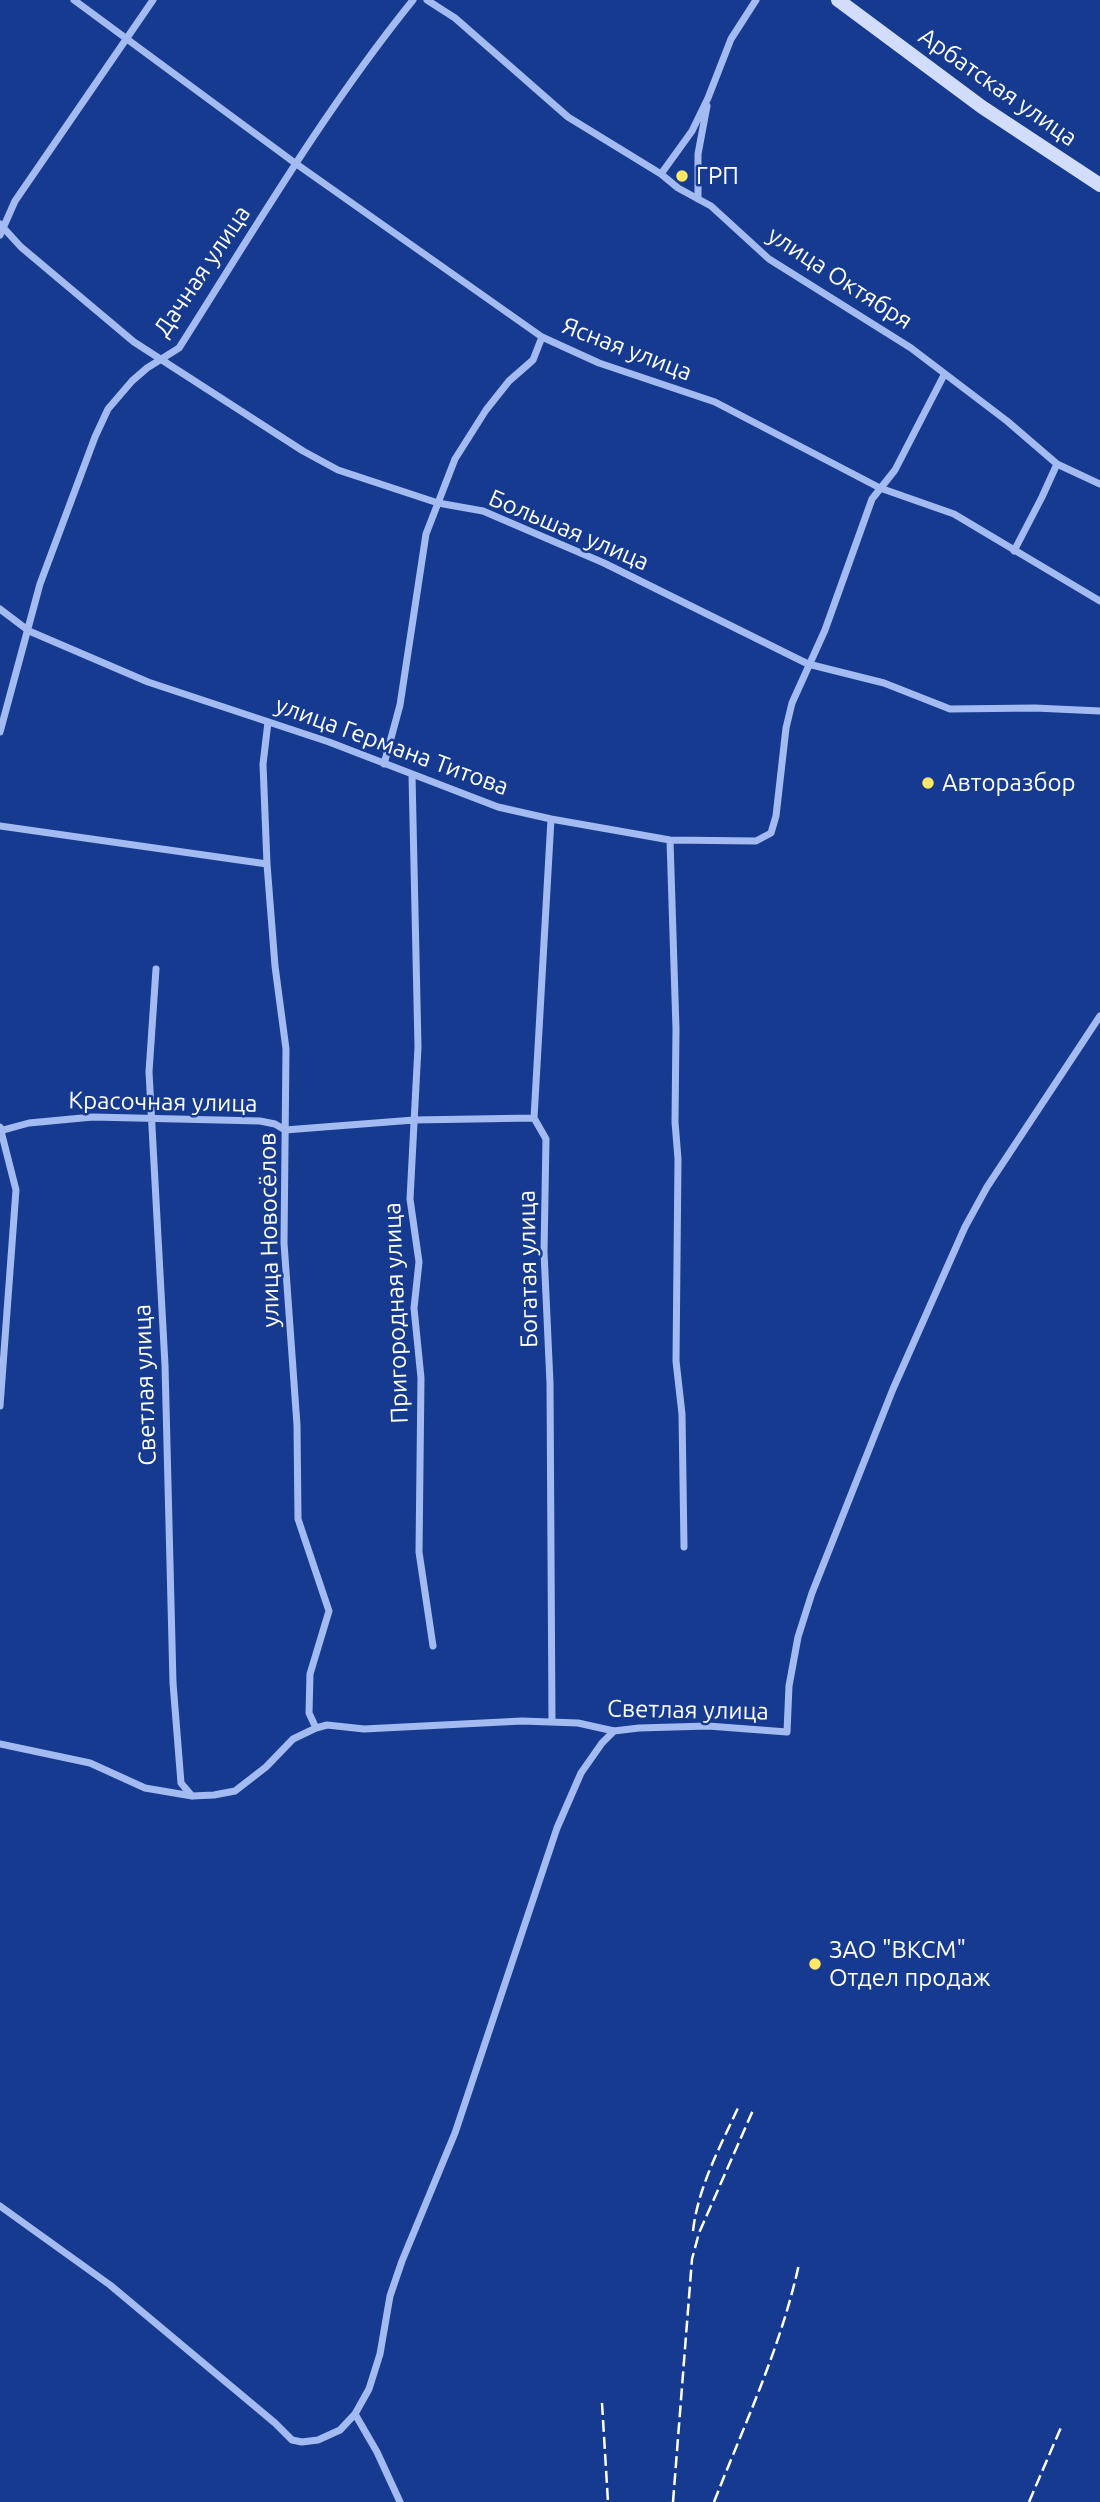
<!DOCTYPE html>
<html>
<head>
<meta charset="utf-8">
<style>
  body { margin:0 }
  canvas { display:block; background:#163a90 }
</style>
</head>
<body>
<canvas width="1100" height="2502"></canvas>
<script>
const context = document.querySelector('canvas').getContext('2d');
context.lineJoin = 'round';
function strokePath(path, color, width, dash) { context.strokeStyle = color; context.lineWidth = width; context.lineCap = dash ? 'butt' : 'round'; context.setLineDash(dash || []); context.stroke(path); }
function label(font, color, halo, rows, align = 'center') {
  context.font = font + ' Ubuntu,sans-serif'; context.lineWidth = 5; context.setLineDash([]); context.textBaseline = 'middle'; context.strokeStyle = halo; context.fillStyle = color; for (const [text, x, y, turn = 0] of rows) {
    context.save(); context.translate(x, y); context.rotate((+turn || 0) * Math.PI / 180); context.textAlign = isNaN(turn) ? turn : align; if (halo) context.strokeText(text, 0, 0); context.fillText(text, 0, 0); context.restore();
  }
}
strokePath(new Path2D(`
  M74,0L295,163L542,337L599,363L715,402L880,488L954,514L1100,601
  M427,0L455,18L568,117L661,174L678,188L711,206L769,259L911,348L1007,421L1057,464L1100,484
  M661,174L692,131L708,98L731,39L756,0
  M698,199V154L707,106
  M0,224L21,247L134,342L303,451L338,470L438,503L483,511L604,563L808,664L884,683L950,709L1035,708L1100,711
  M0,235L15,201L153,0
  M1014,551L1042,497L1057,464
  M0,609L29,631L148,682L329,742L498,807L551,819L670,840L756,841L771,833L776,816L786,728L792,703L825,630L872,499L895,470L944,375
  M268,722L263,764L267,864L275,966L286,1049L284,1243L297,1425L298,1519L329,1611L310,1674L309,1713L316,1728
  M0,732L40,584L95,437L108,409L132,381L147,368L179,348C254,230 325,109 413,0
  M384,764L400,705L426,534L455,459L486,410L509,381L533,360L542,337
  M412,775L418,1047L410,1199L419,1262L414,1308L421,1378L419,1552L433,1646
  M551,819L534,1118L546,1139L544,1252L550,1383L552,1722
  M0,826L267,864
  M670,840L676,1029L675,1122L678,1159L676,1361L682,1414L684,1547
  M156,969L149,1072L165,1365L173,1683L181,1783L192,1796
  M0,1131L29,1123L93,1117L260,1121L275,1124L285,1130L414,1120L534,1118
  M0,1406L16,1190L0,1127
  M0,1744L90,1763L145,1788L192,1796L214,1795L235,1791L266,1767L293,1739L316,1728L327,1725L364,1729L522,1721L578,1723L614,1731L639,1728L708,1726L787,1732L789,1686L798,1637L812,1593L893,1389L965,1227L987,1187L1100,1016
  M0,2206L110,2285L275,2423L292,2440L302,2442L318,2440L340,2430L355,2414
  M400,2502L377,2452L355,2414L369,2389L380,2354L390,2296L402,2261L455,2133L557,1828L581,1773L602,1743L614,1731`), '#a3bbf0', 7);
strokePath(new Path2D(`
  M838,0L982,107L1100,185`), '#d1ddfb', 14);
strokePath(new Path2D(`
  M693,2231C698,2187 720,2147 738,2108
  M602,2403L608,2502
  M673,2502L692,2259L699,2233L754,2108
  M714,2502C745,2423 781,2347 799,2264
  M1029,2502L1062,2425`), '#fff', 2.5, [12, 5]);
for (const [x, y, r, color] of [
  [682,176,7,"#ffe862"],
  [928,783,7,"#ffe862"],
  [815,1964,7,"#ffe862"]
]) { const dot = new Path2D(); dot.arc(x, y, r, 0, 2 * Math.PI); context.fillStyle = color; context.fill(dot); strokePath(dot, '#163a90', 2.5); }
label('24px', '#fff', '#163a90', [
  ["Арбатская улица",998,87,35],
  ["Дачная улица",202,271,-56],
  ["улица Октября",840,278,33],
  ["Ясная улица",627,349,21],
  ["Большая улица",569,530,23],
  ["улица Германа Титова",392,746,20],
  ["Красочная улица",163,1102,1],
  ["улица Новосёлов",269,1230,-91],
  ["Богатая улица",528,1269,-91],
  ["Пригородная улица",396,1313,-92],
  ["Светлая улица",145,1385,-92],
  ["Светлая улица",688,1710,1]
]);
label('24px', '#fff', '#163a90', [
  ["ГРП",696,176],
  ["Авторазбор",942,783],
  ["ЗАО \"ВКСМ\"",829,1950],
  ["Отдел продаж",829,1978]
], 'left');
</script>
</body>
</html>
